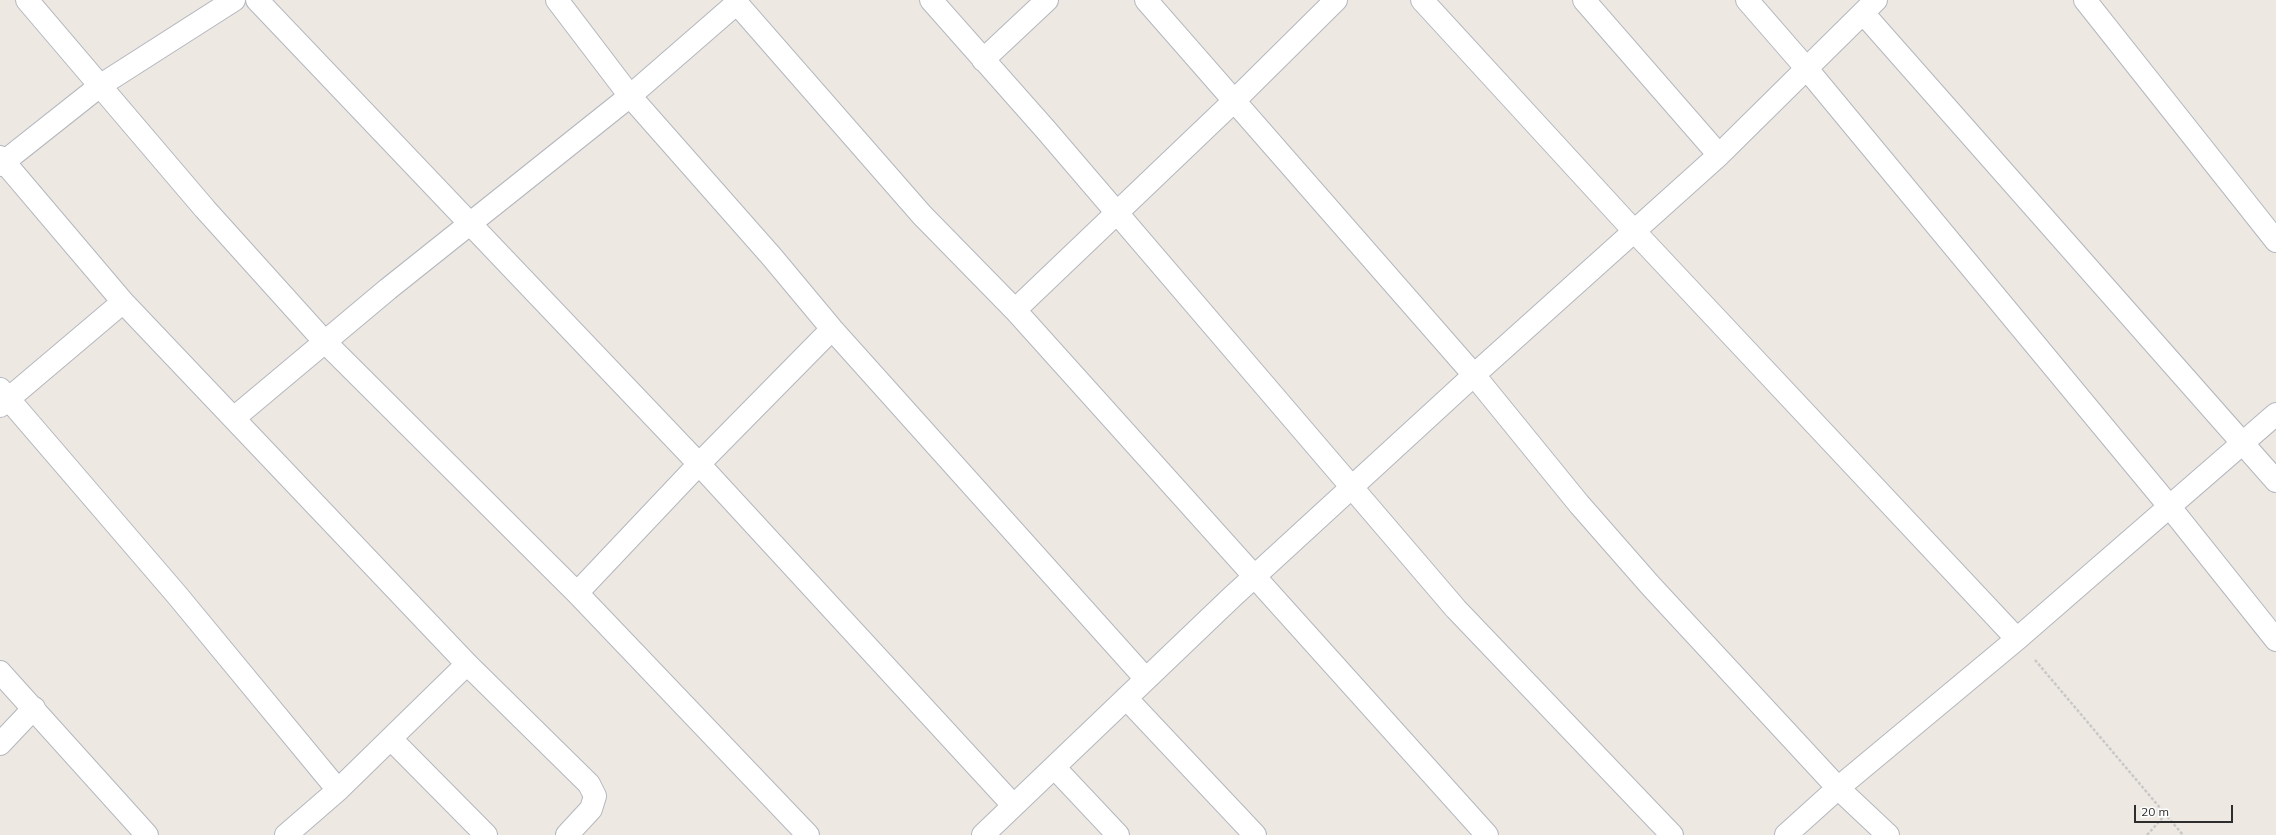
<!DOCTYPE html>
<html>
<head>
<meta charset="utf-8">
<style>
  body { margin:0 }
  #map { position:relative; width:2276px; height:835px; overflow:hidden; background:#ede8e1; font-family:Mulish,sans-serif }
  canvas { display:block }
  .scale { position:absolute; left:2134px; top:805px; width:99px; height:18px; box-sizing:border-box; border:2px solid #2d2d2d; border-top:0; padding-left:5px; font-size:12px; line-height:14px; white-space:nowrap; color:#2d2d2d; -webkit-text-stroke:3px #fff; paint-order:stroke }
</style>
</head>
<body>
<div id="map">
<canvas width="2276" height="835"></canvas>
<div class="scale">20 m</div>
</div>
<script>
const context = document.querySelector('canvas').getContext('2d');
context.lineJoin = 'round';
function strokePath(path, color, width, dash) { context.strokeStyle = color; context.lineWidth = width; context.lineCap = dash ? 'butt' : 'round'; context.setLineDash(dash || []); context.stroke(path); }
const minor = new Path2D(`
  M27,0L205,209L324,341L577,593L808,835
  M257,0L699,464L1013,805
  M557,0L630,96L772,257L832,329L1146,679
  M734,0L922,215L1015,310L1487,835
  M931,0L1046,130L1456,609L1672,835
  M1146,0L1474,375L1579,504L1650,585L1838,788L1888,835
  M1422,0L1635,232L2017,639
  M1584,0L1719,155
  M1747,0L1807,69L2169,506L2276,640
  M2085,0L2276,241
  M1863,13L2276,481
  M983,60L1047,0
  M0,157L123,302L467,664L589,784L595,796L591,809L567,835
  M0,165L101,85L234,0
  M1015,310L1234,101L1336,0
  M0,389L177,595L338,790
  M0,406L123,302
  M234,418L388,289L630,96L737,3
  M577,593L699,464L832,329
  M0,672L147,835
  M1126,698L1255,835
  M391,739L486,835
  M0,744L34,708
  M1054,767L1118,835
  M286,835L338,790L467,664
  M983,835L1232,597L1474,375L1719,155L1876,0
  M1786,835L1838,788L2017,639L2276,414`);
strokePath(minor, '#b4b7bf', 24);
strokePath(new Path2D(`
  M2035,660L2183,835
  M2147,835L2165,815`), '#c8c8c8', 2.5, [3, 2]);
strokePath(minor, '#fff', 22);
</script>
</body>
</html>
